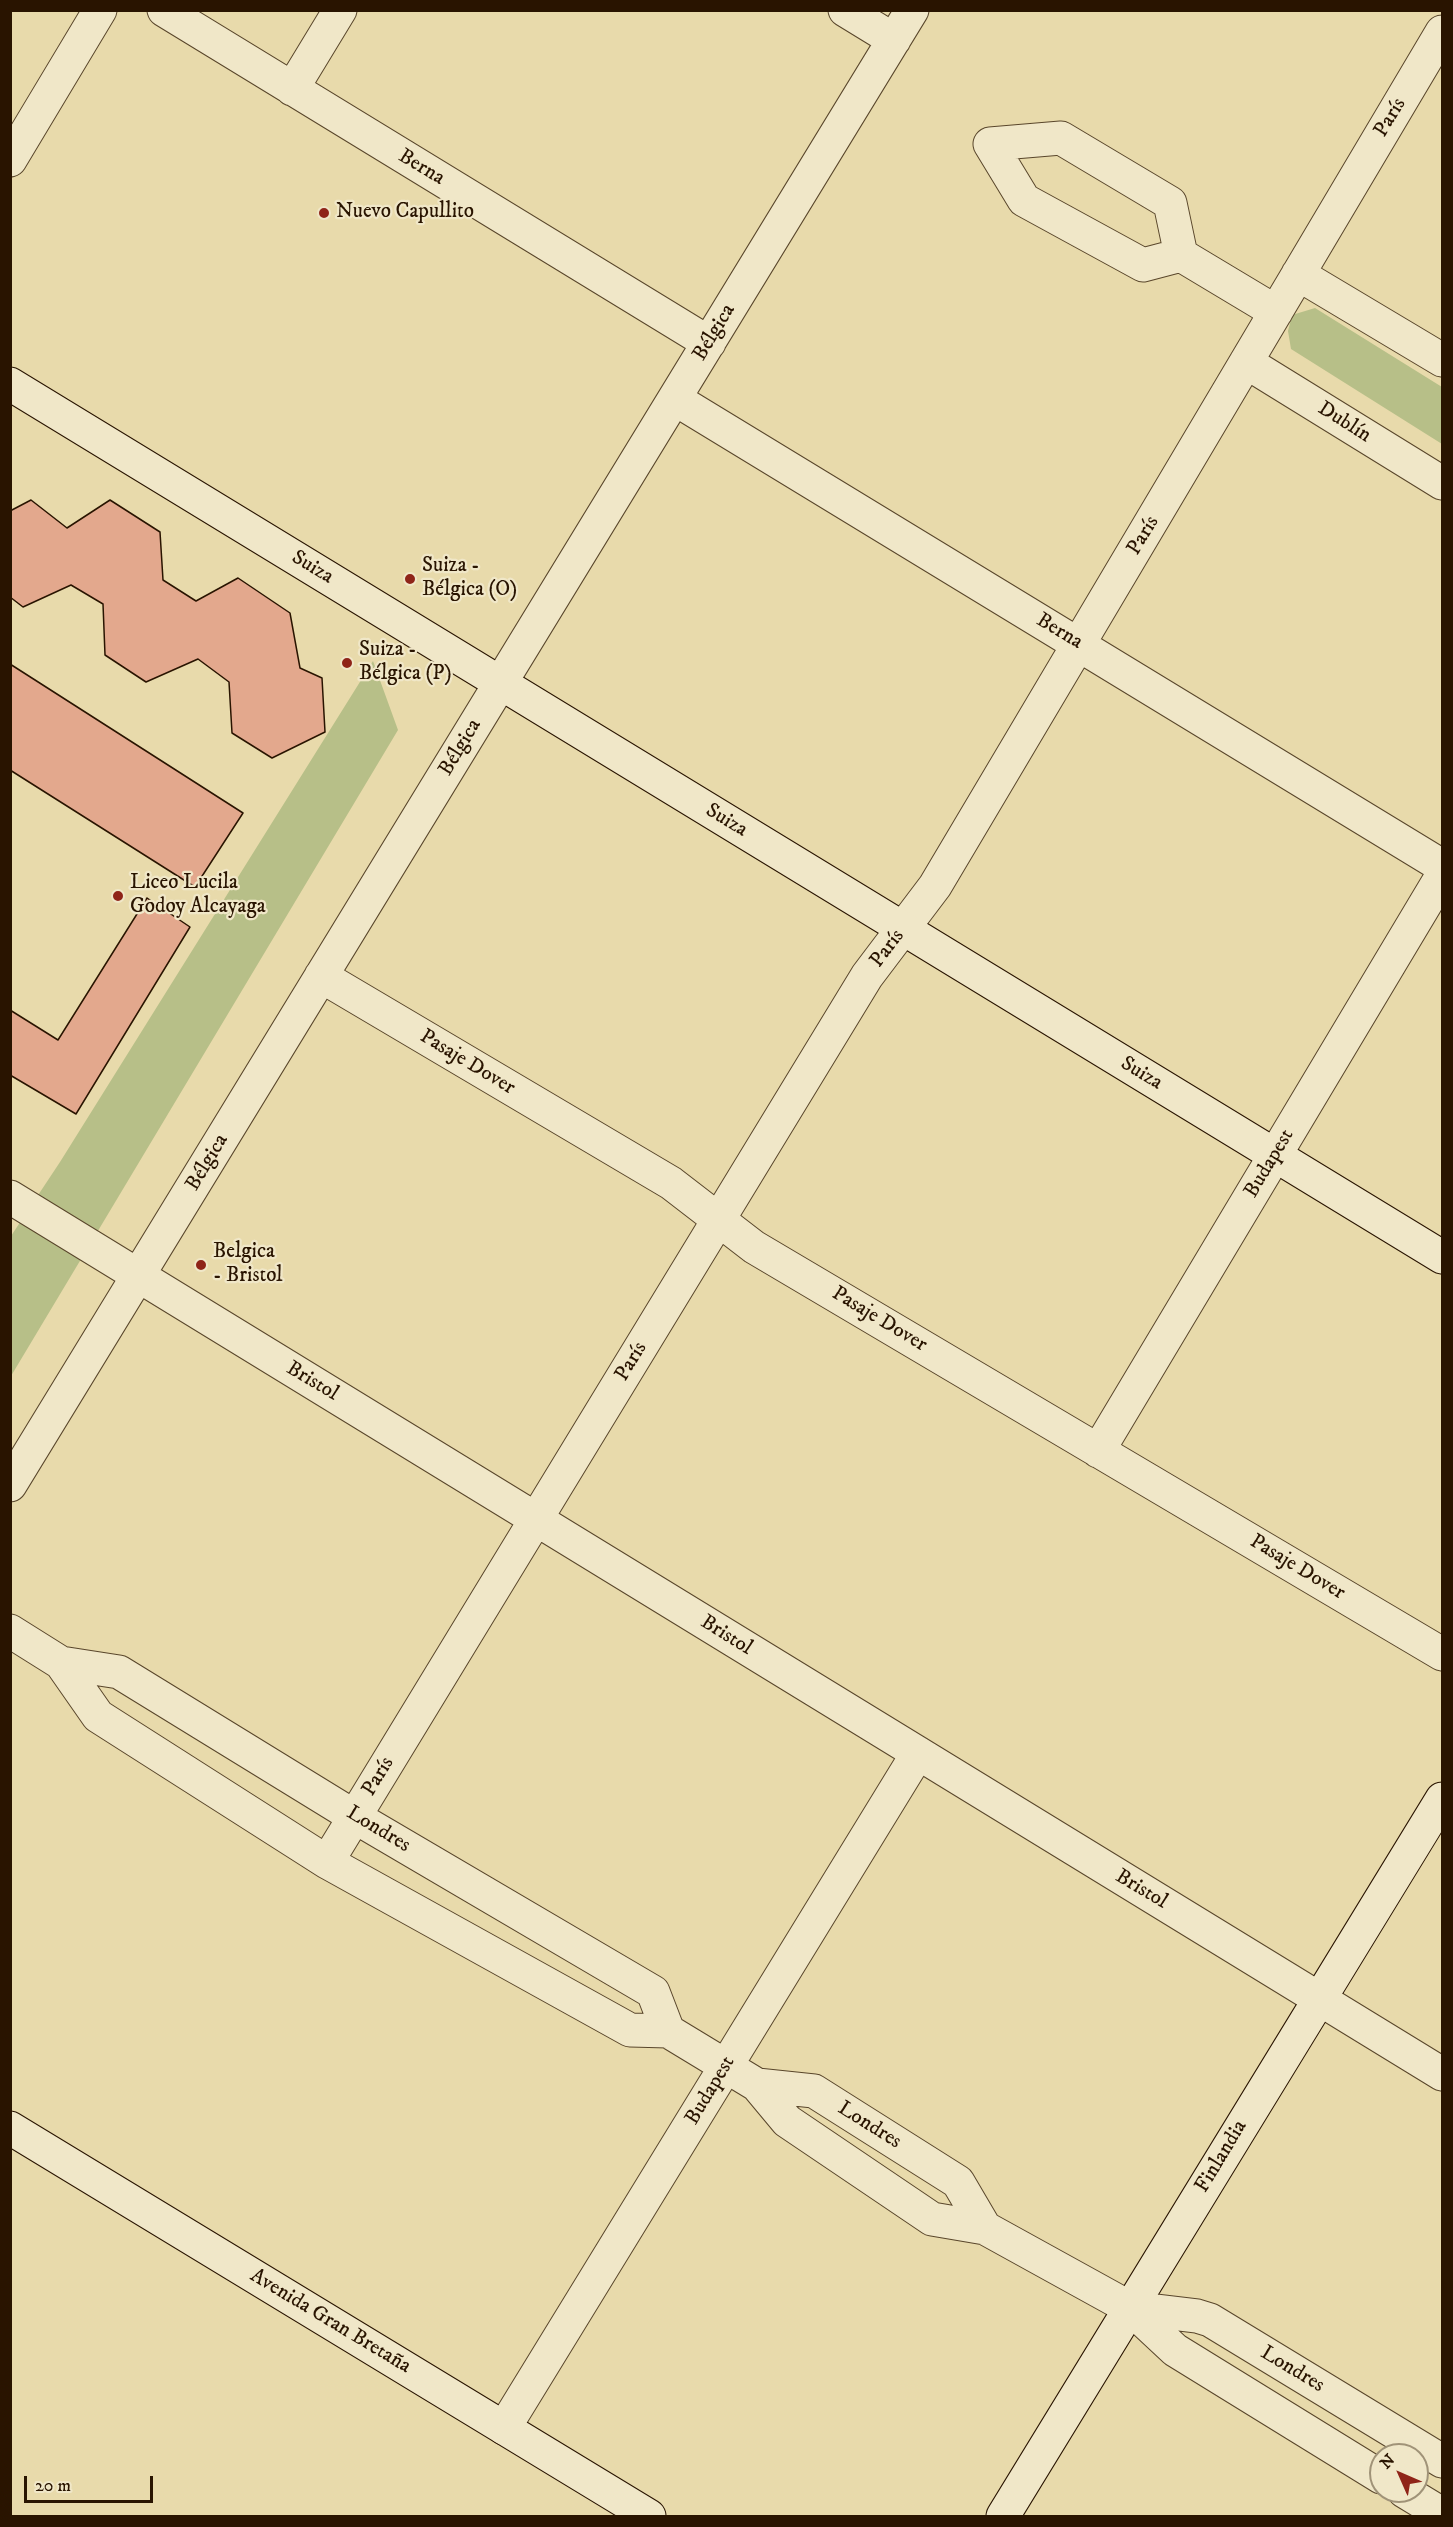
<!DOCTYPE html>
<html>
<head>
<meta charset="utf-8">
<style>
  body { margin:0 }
  #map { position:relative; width:1453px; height:2527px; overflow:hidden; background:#e8daab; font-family:"IM FELL DW Pica",serif }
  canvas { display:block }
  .frame { position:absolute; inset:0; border:12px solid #291400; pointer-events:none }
  .north { position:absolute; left:1369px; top:2443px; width:60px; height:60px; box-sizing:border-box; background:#f0e7c8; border:2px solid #a09378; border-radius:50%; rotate:315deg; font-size:16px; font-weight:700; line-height:24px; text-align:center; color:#291400 }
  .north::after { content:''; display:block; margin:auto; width:21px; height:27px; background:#8f2418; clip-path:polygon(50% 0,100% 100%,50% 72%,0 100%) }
  .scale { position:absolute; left:24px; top:2476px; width:129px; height:27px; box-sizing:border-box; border:3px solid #291400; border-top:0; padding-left:8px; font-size:18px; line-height:21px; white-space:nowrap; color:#291400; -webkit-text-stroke:4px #f0e7c8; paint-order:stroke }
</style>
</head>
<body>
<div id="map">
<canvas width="1453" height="2527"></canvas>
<div class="frame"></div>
<div class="north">N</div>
<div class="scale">20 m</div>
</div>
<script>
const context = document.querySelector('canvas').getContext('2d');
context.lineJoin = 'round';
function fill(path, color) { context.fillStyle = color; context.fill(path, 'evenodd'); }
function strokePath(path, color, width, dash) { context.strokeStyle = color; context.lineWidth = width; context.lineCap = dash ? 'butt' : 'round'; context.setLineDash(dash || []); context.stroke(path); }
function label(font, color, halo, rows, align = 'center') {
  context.font = font + ' "IM FELL DW Pica",serif'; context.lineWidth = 4.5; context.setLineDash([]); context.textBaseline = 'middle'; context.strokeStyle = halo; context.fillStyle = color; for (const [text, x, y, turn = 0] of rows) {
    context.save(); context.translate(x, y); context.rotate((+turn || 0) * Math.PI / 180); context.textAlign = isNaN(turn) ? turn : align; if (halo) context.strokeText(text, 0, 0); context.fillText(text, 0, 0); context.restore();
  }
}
fill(new Path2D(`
  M1315,308L1442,387V444L1291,349L1288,331L1292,315Z
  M373,661L398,730L11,1376V1236L60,1162Z`), '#b7bf88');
const building = new Path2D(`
  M31,500L67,528L110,500L160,532L163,580L196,601L238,578L290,613L300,668L322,678L325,732L272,758L232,733L229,682L198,659L146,682L105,655L103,604L71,585L23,607L10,597V511Z
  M10,664L243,813L195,887L10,770Z
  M147,898L190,927L76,1114L10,1075V1010L58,1040Z`);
fill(building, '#e3a88d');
strokePath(building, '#291400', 1.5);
const street = new Path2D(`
  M164,10L709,343
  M845,10L894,40
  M292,89L340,10
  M1061,138L1170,203L1181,255L1143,265L1024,200L990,144Z
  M10,160L100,10
  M1181,255L1276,312
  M1298,274L1442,360
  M1246,362L1442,483
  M675,399L1442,866
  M321,976L671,1183L754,1247L1442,1654
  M10,1197L1442,2074
  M1098,1451L1442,876
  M10,1485L912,10
  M10,1631L61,1663L98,1716L327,1862L630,2030L668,2031L757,2085L787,2121L932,2219L985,2228L1130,2308L1175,2350L1381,2477
  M61,1663L119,1672L355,1817L653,1992L668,2031
  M327,1862L867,976L935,886L1442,32
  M757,2085L814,2091L958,2182L985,2228
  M1130,2308L1197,2316L1210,2320L1442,2461
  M504,2428L918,1753
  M1404,2491L1442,2514`);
const secondary = new Path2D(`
  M10,384L1442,1257
  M10,2128L649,2516
  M1003,2516L1442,1799`);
strokePath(street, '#59462b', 35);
strokePath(secondary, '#291400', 35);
strokePath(street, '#f0e7c8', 33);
strokePath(secondary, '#f0e7c8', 33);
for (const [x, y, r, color] of [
  [324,213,6,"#8f2418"],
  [410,579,6,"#8f2418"],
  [347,663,6,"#8f2418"],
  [118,896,6,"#8f2418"],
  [201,1265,6,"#8f2418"]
]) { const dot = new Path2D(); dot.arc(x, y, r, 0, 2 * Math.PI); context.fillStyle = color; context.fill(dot); strokePath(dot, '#f0e7c8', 2); }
label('21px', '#291400', '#f0e7c8', [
  ["París",1391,118,-59],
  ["Berna",421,168,31],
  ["Bélgica",715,333,-59],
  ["Dublín",1344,423,32],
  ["París",1144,536,-59],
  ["Suiza",312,568,31],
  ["Berna",1059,632,31],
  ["Bélgica",461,748,-59],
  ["Suiza",726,821,31],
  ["París",888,949,-53],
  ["Pasaje Dover",467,1063,31],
  ["Suiza",1141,1074,31],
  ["Bélgica",208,1163,-59],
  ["Budapest",1270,1164,-59],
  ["Pasaje Dover",879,1320,31],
  ["París",632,1362,-59],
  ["Bristol",312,1382,31],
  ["Pasaje Dover",1297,1568,31],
  ["Bristol",726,1636,32],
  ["París",379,1777,-59],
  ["Londres",378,1830,31],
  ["Bristol",1141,1890,31],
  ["Budapest",711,2091,-59],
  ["Londres",869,2126,32],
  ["Finlandia",1222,2157,-59],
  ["Avenida Gran Bretaña",330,2322,31],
  ["Londres",1292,2370,31]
]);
label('21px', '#291400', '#f0e7c8', [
  ["Nuevo Capullito",336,213],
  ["Suiza -",422,567],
  ["Bélgica (O)",422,591],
  ["Suiza -",359,651],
  ["Bélgica (P)",359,675],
  ["Liceo Lucila",130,884],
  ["Godoy Alcayaga",130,908],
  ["Belgica",213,1253],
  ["- Bristol",213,1277]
], 'left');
</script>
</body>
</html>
